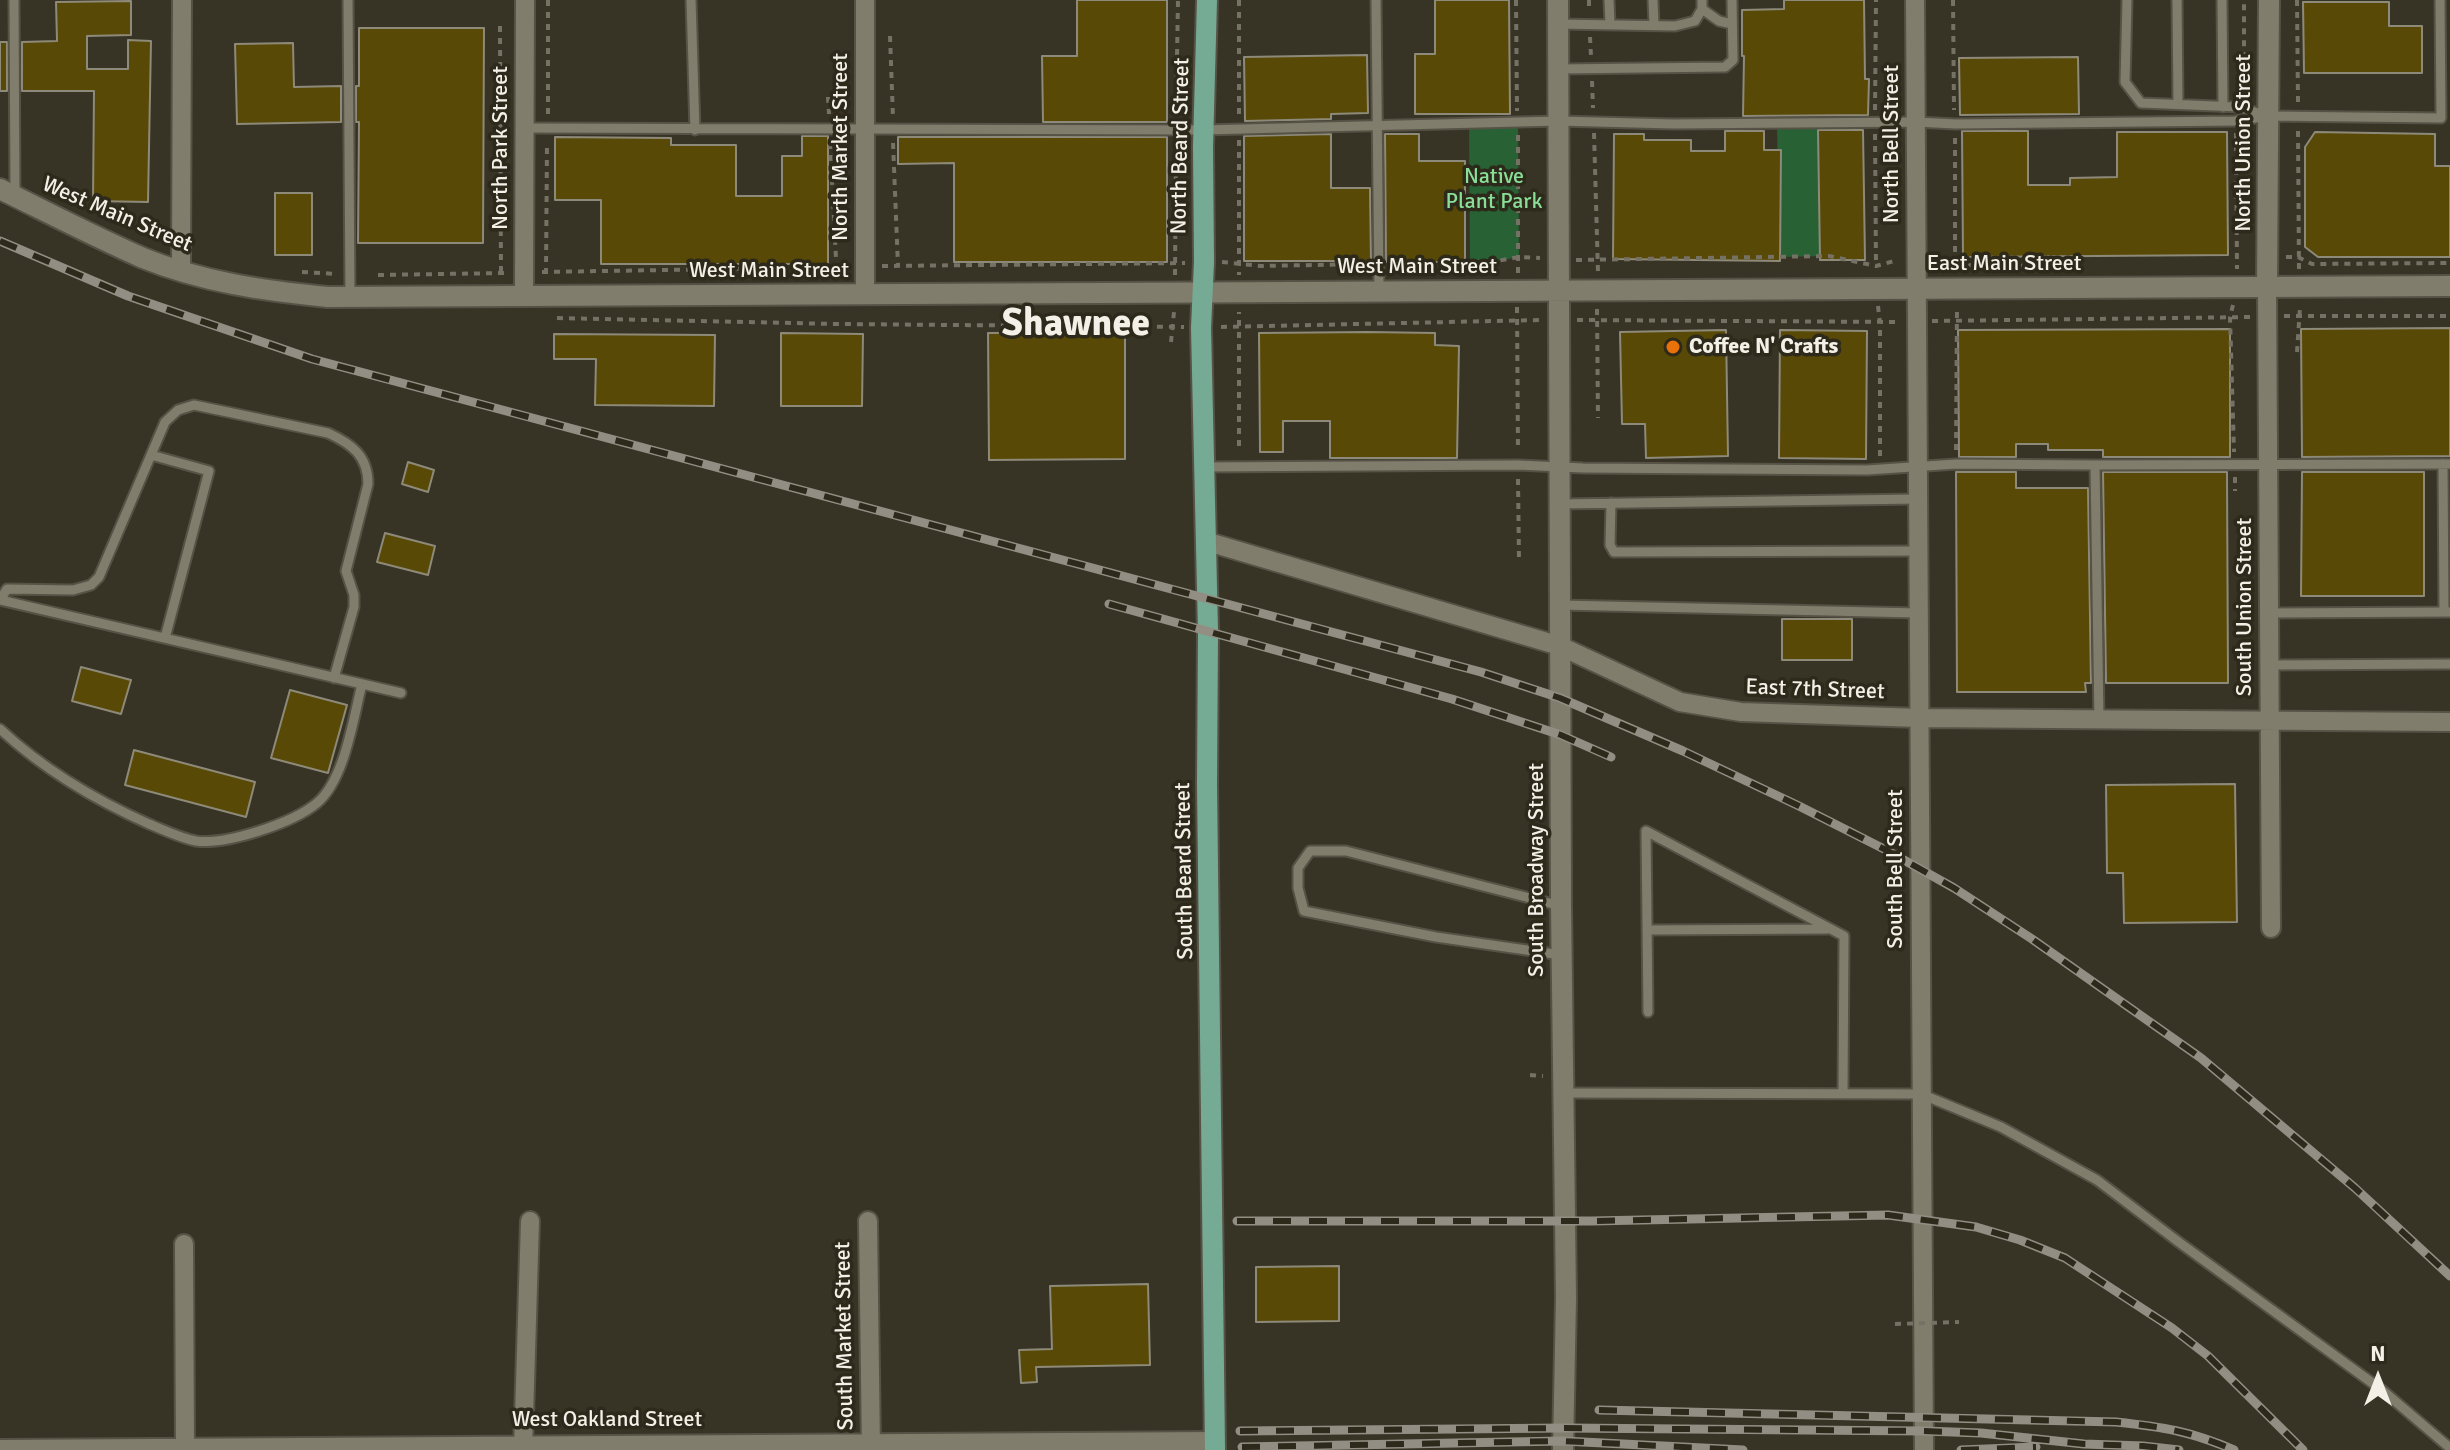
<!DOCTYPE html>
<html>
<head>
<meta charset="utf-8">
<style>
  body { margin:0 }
  #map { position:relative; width:2450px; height:1450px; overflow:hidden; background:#373325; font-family:Signika,sans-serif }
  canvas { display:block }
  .north { position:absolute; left:2338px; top:1338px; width:80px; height:80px; -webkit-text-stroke:6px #2d291b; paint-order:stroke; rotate:0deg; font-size:22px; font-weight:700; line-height:32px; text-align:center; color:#f3f0e7 }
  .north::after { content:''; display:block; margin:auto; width:28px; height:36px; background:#f3f0e7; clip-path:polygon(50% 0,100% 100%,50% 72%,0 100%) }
</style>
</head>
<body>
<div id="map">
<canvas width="2450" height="1450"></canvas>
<div class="north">N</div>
</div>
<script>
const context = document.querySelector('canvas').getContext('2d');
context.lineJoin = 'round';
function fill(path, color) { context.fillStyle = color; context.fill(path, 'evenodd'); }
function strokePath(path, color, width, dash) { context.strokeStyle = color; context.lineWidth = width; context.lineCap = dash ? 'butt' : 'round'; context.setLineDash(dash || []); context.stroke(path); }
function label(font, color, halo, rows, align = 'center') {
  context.font = font + ' Signika,sans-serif'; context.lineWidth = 7; context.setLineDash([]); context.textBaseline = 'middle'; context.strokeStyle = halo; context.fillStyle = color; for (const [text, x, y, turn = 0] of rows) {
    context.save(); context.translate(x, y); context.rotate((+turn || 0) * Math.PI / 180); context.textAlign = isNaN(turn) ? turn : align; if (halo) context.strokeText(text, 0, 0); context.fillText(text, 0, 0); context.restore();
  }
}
fill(new Path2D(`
  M1469,120L1518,123L1519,257L1470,266Z
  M1777,121H1829V256L1779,257Z`), '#286134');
const building = new Path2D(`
  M1077,0H1167V122H1043L1042,56H1077Z
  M1435,0H1509L1510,114H1415V54H1435Z
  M1784,0H1864L1865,79H1869L1868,115L1743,116L1744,56H1742V10L1784,9Z
  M131,1V35L87,36V69H128V40L151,41L148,202L93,201L94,91H22V42L57,41L56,2Z
  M2303,2H2389V26H2422V73H2304Z
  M359,28H484L483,243H358L359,122H356V86H359Z
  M0,42H7V91H0Z
  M293,43L294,87L341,86V122L237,124L235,44Z
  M1367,55L1368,113L1331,114V119L1245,121L1244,57Z
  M2078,57L2079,114L1960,115L1959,58Z
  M1818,130H1863L1865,260H1820Z
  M1725,131H1764V150H1781L1780,261L1613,259L1614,134H1644V140H1691V151H1725Z
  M1962,131H2028V185H2070V178L2117,177V132H2227L2228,255L1963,257Z
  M2315,132L2435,134V166H2450V257H2318L2305,247V147Z
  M1331,134V188H1370L1371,261H1244V136Z
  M1385,134H1419V161H1465V262H1386Z
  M802,136H828V264H601V200H555V137L671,138V145H736V196H782V156H802Z
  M898,137H1167V262H954V163L898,164Z
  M275,193H312V255H275Z
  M2450,328V456L2302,457L2301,329Z
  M2230,329V457H2103V450H2048V444H2016V457H1959L1958,330Z
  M1726,330L1728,456L1646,458L1645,424H1622L1620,332Z
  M1780,330L1867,331L1866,459L1779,458Z
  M1125,332V459L989,460L988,333Z
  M1368,332L1435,333V345L1459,346L1457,458H1330V421H1283V452H1260L1259,333Z
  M781,333L863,334L862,406H781Z
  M554,334L715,335L714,406L595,405L596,359H554Z
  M408,462L434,470L428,492L402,484Z
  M1956,472H2016V488H2088L2091,683H2085L2086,692H1957Z
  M2103,472H2227L2228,683H2106Z
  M2302,472H2424V596H2301Z
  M385,533L435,546L428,575L377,562Z
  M1782,619H1852V660H1782Z
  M81,667L131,680L121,714L72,701Z
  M290,690L347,705L328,773L271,758Z
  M134,750L255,782L246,817L125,785Z
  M2235,784L2237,922L2124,923L2123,873H2107L2106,785Z
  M1339,1266V1321L1256,1322V1267Z
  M1148,1284L1150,1365L1036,1367L1037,1382L1021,1383L1019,1350L1052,1349L1050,1286Z`);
fill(building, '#594907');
strokePath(building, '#8e8a79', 2);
const lane = new Path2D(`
  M14,0L15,197
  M348,0L350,297
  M691,0L695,130
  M1376,0L1379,292
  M1609,0L1610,24
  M1653,0L1654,25
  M2127,0L2125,82L2141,103L2239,107L2264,115
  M2177,0L2178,104
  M2222,0L2223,107
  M1702,9L1719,21L1732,24
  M1558,24L1675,26L1695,21L1702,9V0
  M1559,69L1725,67L1733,60L1732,0
  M525,128L1203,130L1558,121L1673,124L1916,122L1955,124L2235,121L2269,116L2441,118L2440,0
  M151,455L209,471L165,638
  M2443,464L2444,612
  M2095,465L2450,464
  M1205,467L1518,465L1583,468L1867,470L1956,464L2095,465L2099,720
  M1611,503L1610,545L1614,552L1918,551
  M1559,504L1918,499
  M0,600L7,589L73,590L91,585L99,577L165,422L178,410L194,405L328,433C352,444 368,456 368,484L346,571L354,595V607L334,678
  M0,600L401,693
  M1560,605L1918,613
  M2269,613L2450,612
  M2269,665L2450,664
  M0,729C43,769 95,800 149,824C164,830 180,838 196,841C227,845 293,823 317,803C345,779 353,719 362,684
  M1561,906L1346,851H1310L1298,868V888L1304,911L1436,937L1561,955
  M1647,930L1827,929
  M1648,1012L1646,831L1844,936L1843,1093
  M1563,1093L1921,1094L2001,1127L2097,1180L2180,1243L2382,1390L2450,1448`);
const street = new Path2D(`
  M865,0V294
  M1915,0L1924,1450
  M181,271L182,0
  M2267,287L2271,928
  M524,296L525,0
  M1205,541L1560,646L1680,702L1741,712L1919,718L2450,722
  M868,1221L871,1450
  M184,1244L185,1450
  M0,1449L1215,1441
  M523,1450L530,1221`);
const secondary = new Path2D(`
  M1558,0L1561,906L1566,1298L1563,1450
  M0,189C47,212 95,237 143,258C202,282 265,291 328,297L2450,286
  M2267,287L2269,0`);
const primary = new Path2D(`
  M1207,0L1203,147L1204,262L1201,328L1208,632L1207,784L1215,1450`);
strokePath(lane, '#565246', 13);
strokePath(street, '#565246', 22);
strokePath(secondary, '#565246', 24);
strokePath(primary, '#565246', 24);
strokePath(new Path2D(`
  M1239,0V115
  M1516,0L1517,111
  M1589,0V12
  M1953,0L1954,110
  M2297,0L2298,102
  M500,26L501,274
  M890,36L893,118
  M1590,37L1591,56
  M1592,81L1593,108
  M2241,94L2244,77V0
  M828,97L829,114
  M1875,110L1876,0
  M548,114V0
  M1176,115L1178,0
  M2298,131L2299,270
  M1594,133L1598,272
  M2236,133L2237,269
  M1875,134L1876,266
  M1518,135V275
  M1955,138V266
  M1239,140V275
  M830,143L837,278
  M893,143L898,266
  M2286,257H2298L2312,264L2450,263
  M1933,259L1955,265L2040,266
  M1576,260L1829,256L1876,266L1898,260
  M1222,262L1261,266L1365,264
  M1393,264L1470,266L1519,257L1540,258
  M882,266L1185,263
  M302,272L337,274
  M542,272L849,267
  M546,274L547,142
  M378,275L505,273
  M1175,275L1176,144
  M2233,305L2230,317L2234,452
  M1878,306L1880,323V457
  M1517,307L1518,451
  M1597,309L1598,418
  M2284,316H2450
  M557,318L838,324L1184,327
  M1577,320L1900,322
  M1932,321L2252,317
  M1221,327L1540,320
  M1171,342L1174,312
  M2297,352L2300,307
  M1239,446V312
  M1956,450L1957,306
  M2235,477V491
  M1518,479L1519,561
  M1530,1075L1543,1076`), '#757165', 4, [6, 6]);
strokePath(lane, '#817d6c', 9);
strokePath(street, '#817d6c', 18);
strokePath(secondary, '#817d6c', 20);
strokePath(primary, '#75ab95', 20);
const rail = new Path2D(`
  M0,241L128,296L312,359L1481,672L1560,698L1683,751L1799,806L1886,850L1954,888L2032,939L2201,1058L2355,1188L2450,1276
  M1109,604L1452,699L1561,735L1611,757
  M1237,1221H1592L1888,1215L1976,1227L2020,1240L2065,1258L2172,1328L2208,1356L2303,1450
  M1599,1410L2116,1422C2163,1427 2190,1431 2234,1450
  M1240,1431L1565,1428L1924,1431L1981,1433L2084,1444L2143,1446L2179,1450
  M1242,1447L1563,1441L1743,1450
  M1961,1450L2036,1447`);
strokePath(rail, '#928e83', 9);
strokePath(rail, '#2d291b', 6, [18]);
strokePath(new Path2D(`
  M1895,1324L1959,1322`), '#757165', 4, [6, 6]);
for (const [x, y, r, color] of [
  [1673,347,8,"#e8710a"]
]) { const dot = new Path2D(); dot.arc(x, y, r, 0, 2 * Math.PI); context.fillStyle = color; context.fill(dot); strokePath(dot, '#2d291b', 3); }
label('22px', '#f3f0e7', '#2d291b', [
  ["North Union Street",2244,143,-90],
  ["North Bell Street",1892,144,-90],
  ["North Beard Street",1181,146,-89],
  ["North Market Street",841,147,-90],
  ["North Park Street",501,148,-90],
  ["West Main Street",117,215,23],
  ["East Main Street",2004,264],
  ["West Main Street",1417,267],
  ["West Main Street",769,271],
  ["South Union Street",2245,607,-90],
  ["East 7th Street",1815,690,2],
  ["South Bell Street",1896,869,-90],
  ["South Broadway Street",1537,870,-90],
  ["South Beard Street",1185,871,-91],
  ["South Market Street",845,1336,-91],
  ["West Oakland Street",607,1420]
]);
label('22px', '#89df97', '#2d291b', [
  ["Native",1494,177],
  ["Plant Park",1494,202]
]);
label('bold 22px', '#f3f0e7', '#2d291b', [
  ["Coffee N' Crafts",1689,347]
], 'left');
label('bold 38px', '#f3f0e7', '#2d291b', [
  ["Shawnee",1076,325]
]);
</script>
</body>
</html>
